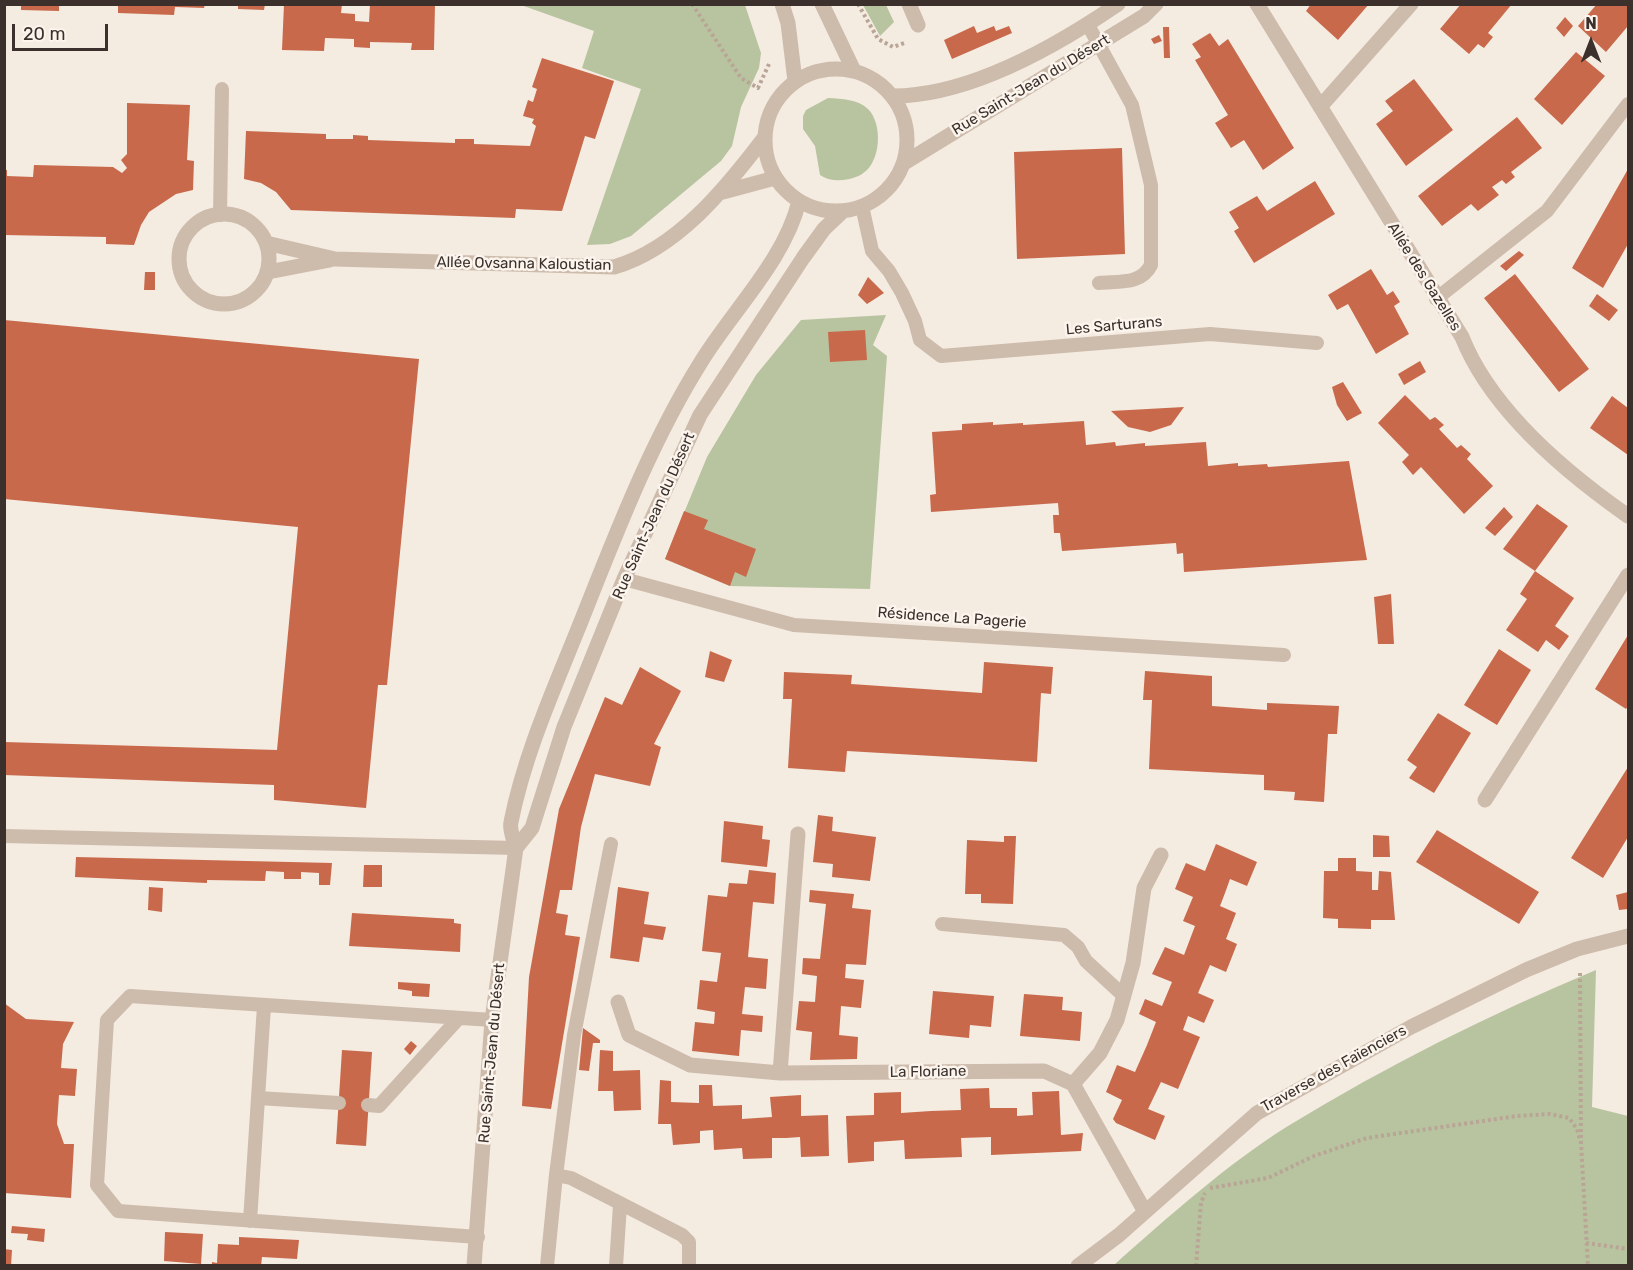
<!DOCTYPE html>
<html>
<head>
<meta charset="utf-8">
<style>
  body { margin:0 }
  #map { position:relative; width:1633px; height:1270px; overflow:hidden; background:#f4ebe1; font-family:Rubik,sans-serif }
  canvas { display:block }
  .frame { position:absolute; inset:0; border:6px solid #3b302b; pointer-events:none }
  .north { position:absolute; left:1561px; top:12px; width:60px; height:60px; -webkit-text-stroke:4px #fbf5ee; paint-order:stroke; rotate:0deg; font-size:16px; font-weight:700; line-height:24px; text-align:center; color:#3b302b }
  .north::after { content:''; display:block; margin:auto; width:21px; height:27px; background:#3b302b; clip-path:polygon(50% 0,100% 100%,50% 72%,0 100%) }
  .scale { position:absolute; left:12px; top:24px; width:96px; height:27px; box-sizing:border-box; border:3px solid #3b302b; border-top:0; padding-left:8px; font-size:18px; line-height:21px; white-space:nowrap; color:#3b302b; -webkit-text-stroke:4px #fbf5ee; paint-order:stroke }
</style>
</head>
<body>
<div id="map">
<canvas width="1633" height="1270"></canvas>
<div class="frame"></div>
<div class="north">N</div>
<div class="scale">20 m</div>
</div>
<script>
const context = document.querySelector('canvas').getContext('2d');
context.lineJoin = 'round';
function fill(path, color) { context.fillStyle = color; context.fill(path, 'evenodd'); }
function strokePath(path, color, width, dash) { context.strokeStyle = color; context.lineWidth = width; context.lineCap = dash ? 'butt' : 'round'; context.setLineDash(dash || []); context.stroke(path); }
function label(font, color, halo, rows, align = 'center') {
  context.font = font + ' Rubik,sans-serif'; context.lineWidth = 5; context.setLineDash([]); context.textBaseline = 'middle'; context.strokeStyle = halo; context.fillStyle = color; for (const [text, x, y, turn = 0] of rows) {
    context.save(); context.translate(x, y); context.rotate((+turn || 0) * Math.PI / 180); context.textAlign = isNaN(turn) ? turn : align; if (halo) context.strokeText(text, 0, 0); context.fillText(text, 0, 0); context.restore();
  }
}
fill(new Path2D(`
  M521,5H745L761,53L759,68L741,107L732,146L721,161L631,236L610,244L587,245L641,89L582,68L594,31Z
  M863,5H886L894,22L880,36Z
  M828,98C842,99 858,99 868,109C882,123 881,156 867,170C856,181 832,184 820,175L815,146L803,129V116L806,110Z
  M886,315L873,345L887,356L870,589L730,586L665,559L707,457L756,375L801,320Z
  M1596,970L1592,1107L1628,1116V1265H1114C1167,1218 1227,1164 1288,1126C1386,1066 1490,1014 1596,970Z`), '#b8c4a0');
fill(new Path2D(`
  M21,4H59V11L21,10Z
  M118,4H205L204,8L175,7L174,15L118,13Z
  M238,4H265L264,10L238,9Z
  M284,4H342L341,13L355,14V21L369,22L370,4H435L434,50H411L412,43L370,42V48L354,47V39L325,38L324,51L282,50Z
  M1311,4H1369L1338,40L1306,11Z
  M1461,4H1512L1488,33L1493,37L1484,48L1478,44L1469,54L1440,29Z
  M1597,4H1628V26L1606,52L1578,26Z
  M1565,17L1573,26L1564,37L1556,28Z
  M974,26L977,33L994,26L996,31L1009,26L1012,33L952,59L944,40Z
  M1163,27H1169L1170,58H1164Z
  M1210,33L1219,46L1228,39L1294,148L1263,170L1244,140L1231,148L1215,123L1228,115L1195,60L1201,57L1192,44Z
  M1159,35L1162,41L1154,44L1151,39Z
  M1576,52L1605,76L1562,125L1534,99Z
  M542,58L614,81L595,139L585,136L562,211L516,209L515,218L291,210L276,192L261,183L244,179L246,131L326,134V139H353V135L368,136V140L455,143V139H474V144L530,146L536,126L532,123L534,119L523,116L528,100L533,102L537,89L532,87Z
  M1414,79L1453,130L1406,166L1376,124L1393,111L1385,101Z
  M127,103L190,105L187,160L194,161L193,190L176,194L149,212L141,225L134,245L106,244V237L4,235V170H7V176L33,177L34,165L113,167L122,173L127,168L121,160L127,154Z
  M1517,117L1542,148L1511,172L1515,177L1506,184L1502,180L1492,187L1499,195L1478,211L1471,204L1442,226L1418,196Z
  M1122,148L1125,254L1017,259L1014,152Z
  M1628,169V244L1603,288L1572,268Z
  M1315,181L1335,214L1254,263L1234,231L1239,228L1229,212L1257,196L1267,211Z
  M1519,251L1524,255L1506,271L1500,266Z
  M1371,269L1387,295L1393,291L1400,302L1394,306L1409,334L1376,354L1348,304L1337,310L1328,295Z
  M145,272H155V290H144Z
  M1515,274L1589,369L1559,392L1484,298Z
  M868,277L884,293L867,304L858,295Z
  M1597,294L1618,310L1609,321L1589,306Z
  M4,320L419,359L387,685H378L366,808L274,800V785L4,775V742L277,750L298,527L4,499Z
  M865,330L867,360L830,362L828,332Z
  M1420,361L1426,372L1404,385L1398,374Z
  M1343,382L1362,413L1347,421L1337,405L1332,387Z
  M1405,395L1430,420L1435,417L1444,425L1439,429L1457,448L1461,445L1471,454L1467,459L1493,486L1464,514L1421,467L1413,475L1402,462L1409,455L1378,423Z
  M1612,396L1628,408V455L1590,428Z
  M1184,407L1171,425L1150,432L1128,427L1111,411Z
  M1084,421L1086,445L1115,442L1116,446L1145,443V446L1206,442L1208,466L1238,463V466L1267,464L1268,467L1349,461L1367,560L1184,572L1183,553L1177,554L1176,543L1062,551L1060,533H1054L1053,515H1059L1058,503L931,512L930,495L936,494L932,432L962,430V424L993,422V425L1023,423V425Z
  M1537,504L1568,526L1535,571L1503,549Z
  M1504,507L1513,517L1495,536L1485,528Z
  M684,511L708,520L704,529L756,549L746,577L735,572L730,586L665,559Z
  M1535,571L1574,598L1555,626L1569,636L1559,650L1546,640L1538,652L1506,630L1527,599L1520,594Z
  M1391,594L1394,644H1378L1374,597Z
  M1628,635V706L1626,709L1595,689Z
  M1499,649L1531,670L1497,725L1464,705Z
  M710,651L732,660L724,682L705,677Z
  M984,662L1053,667L1051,694L1041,693L1037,762L847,751L845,772L788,768L792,699H783L784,672L852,675L851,684L982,693Z
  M640,667L681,691L654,744L661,747L650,786L595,774L581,827L572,890H560L556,913L568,915L565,935L580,937L551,1109L522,1106L529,977L559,809L605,697L622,705Z
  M1145,671L1212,676V706L1267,710V703L1339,706L1337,734H1328L1324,802L1294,800L1295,792L1264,790V775L1149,769L1152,700H1143Z
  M1438,713L1471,733L1434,793L1409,778L1417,767L1407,760Z
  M1628,767V837L1603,878L1571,858Z
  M818,815L833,817L832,831L876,837L870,881L832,877L833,864L813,862Z
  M724,821L763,826L762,839L770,840L767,867L721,862Z
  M1437,830L1539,892L1519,924L1416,862Z
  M1373,835L1389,836L1390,857H1373Z
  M1004,836H1016L1013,904L981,903V894H965L967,840L1004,842Z
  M1216,844L1257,862L1247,886L1230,879L1225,893L1220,906L1236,913L1226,939L1237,944L1226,972L1210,965L1198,993L1214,1000L1204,1023L1188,1016L1183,1030L1200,1037L1178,1089L1161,1082L1148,1109L1165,1116L1155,1140L1116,1123L1113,1119L1122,1100L1106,1092L1117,1065L1135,1072L1147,1045L1156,1022L1139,1014L1145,999L1162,1006L1172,982L1152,974L1165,947L1184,955L1195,926L1183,921L1193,897L1175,889L1181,874L1186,863L1205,871Z
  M76,857L332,863L330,885H319V873L301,872V879H284V872L266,871L265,881L207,880V883L75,877Z
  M1338,858H1356V871L1372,872V890H1378L1379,871L1391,872L1395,920H1371V929L1338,928V919L1323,918L1324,871H1338Z
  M364,865H382V887H363Z
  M749,870L776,873L774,904L753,902L748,957L768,959L766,989L745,987L742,1014L763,1016L762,1032L741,1030L739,1056L692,1051L695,1022L714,1024L715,1012L697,1009L700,980L717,982L721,953L702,951L708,895L727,897L729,883L747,884Z
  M149,887L163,888L162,912L148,910Z
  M618,887L649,892L644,924L666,927L663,940L643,937L639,962L610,958Z
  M810,890L854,894L852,908L871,910L866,965L846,964L845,978L864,980L861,1008L841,1006L840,1021L839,1035L858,1037L857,1059L810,1060L812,1032L796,1030L799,1001L815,1002L817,976L802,974L803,958L820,959L826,904L809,902Z
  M1628,892V909L1619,910L1616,895Z
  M352,913L454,919V923L461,924L460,952L349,946Z
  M398,982L430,984L429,997L412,996V991L398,989Z
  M933,991L994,996L991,1027L970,1025L969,1038L929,1034Z
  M1024,994L1063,997L1062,1010L1082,1012L1080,1041L1020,1036Z
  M4,1003L26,1019L74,1022L63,1044L61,1068L77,1069L75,1096L59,1095L57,1124L64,1144H74L71,1198L4,1193Z
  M583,1028L600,1040V1043H593L589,1071L579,1070Z
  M411,1041L417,1046L410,1055L404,1049Z
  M342,1050L372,1052L366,1146L336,1144Z
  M600,1050L613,1051V1071L640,1070L641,1110L614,1111L613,1091H598Z
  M660,1080L671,1081V1102L699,1103V1085H712L713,1106L742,1105V1119L772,1117L770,1097L801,1095V1116L828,1115L829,1156L801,1157L800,1137L786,1138H772V1158L743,1159L742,1148L714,1150L713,1130L700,1131V1143L673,1145L671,1124H658Z
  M989,1088L990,1108H1017V1116L1033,1115L1032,1092L1059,1091L1061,1135L1083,1133L1081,1151L991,1155V1137L961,1138L962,1157L905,1159L904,1140L890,1141L874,1142V1161L848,1163L846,1116L874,1115V1093L901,1092V1113L931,1111L961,1110L960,1089Z
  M12,1226L45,1229L44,1242L27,1240L28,1234L11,1233Z
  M165,1232L203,1234L201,1264L164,1261Z
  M239,1237L299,1240L297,1259L262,1257L261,1266H212V1262L217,1263L218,1244L239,1245Z
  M4,1249L12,1250L11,1266H4Z`), '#c8694b');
strokePath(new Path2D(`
  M692,4L741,78L758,88L769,64
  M858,4L878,39L893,47L904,43
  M1580,973L1581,1143L1588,1266
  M1210,1188L1268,1178L1314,1156L1367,1138L1517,1116L1550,1114L1569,1118L1577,1129L1581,1143
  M1586,1243L1628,1249
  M1196,1266L1201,1203L1205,1193`), '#b9a596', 4, [3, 3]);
strokePath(new Path2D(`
  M1088,25L1132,105L1151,185V265C1141,285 1119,281 1099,283
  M862,206L872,251L889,271L902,293L915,321L920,340L941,356L1210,334L1317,343
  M220,215L222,89
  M1436,299L1547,211L1628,104
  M624,579L794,625L1284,655
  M4,836L516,848
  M611,844L574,1035L556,1175L571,1178L682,1235L689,1242V1266
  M942,924L1064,935L1078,947L1086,961L1124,996
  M258,1098L339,1103
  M368,1105L379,1106L458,1019
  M250,1221L264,1006
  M478,1237L118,1211L97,1185L107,1020L130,996L492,1020
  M547,1266L556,1175
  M616,1266L620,1205`), '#cdbbac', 14);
strokePath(new Path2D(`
  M909,4L918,25
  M1257,4L1462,337C1491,410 1565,472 1628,516
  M1320,107L1411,4
  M723,192L775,178
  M179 259a45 45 0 1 1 90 0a45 45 0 1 1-90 0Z
  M266,243L335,259L614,267C677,249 726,188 764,138
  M268,272L330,260
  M1485,800L1628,575
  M618,1002L629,1035L690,1065L780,1073L1044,1071L1073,1084L1144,1210
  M780,1073L798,834
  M1073,1084L1100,1053L1117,1020L1133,963L1144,888L1161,855
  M1078,1266L1119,1235L1257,1113L1411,1027L1526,970L1577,949L1628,936`), '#cdbbac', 15);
strokePath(new Path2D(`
  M782,4L788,23L795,81
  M822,4L854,71
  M765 140a71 71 0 1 1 142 0a71 71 0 1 1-142 0Z
  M893,96C970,96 1055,47 1118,4
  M904,163L1144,16L1156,4
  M516,848L532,828L564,727L624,579L700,415L803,258L824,229L843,211
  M474,1266L492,1020L516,848C514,840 509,830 511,822C524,756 553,691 578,629C614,539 649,445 701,362C732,311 785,260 799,201`), '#cdbbac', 15);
label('15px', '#3b302b', '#fbf5ee', [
  ["Rue Saint-Jean du Désert",1031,85,-31],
  ["Allée Ovsanna Kaloustian",524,264,1],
  ["Allée des Gazelles",1424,277,58],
  ["Les Sarturans",1114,326,-5],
  ["Rue Saint-Jean du Désert",654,516,-66],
  ["Résidence La Pagerie",952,618,4],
  ["Rue Saint-Jean du Désert",492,1053,-85],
  ["Traverse des Faïenciers",1334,1069,-29],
  ["La Floriane",928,1072,-1]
]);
</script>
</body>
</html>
